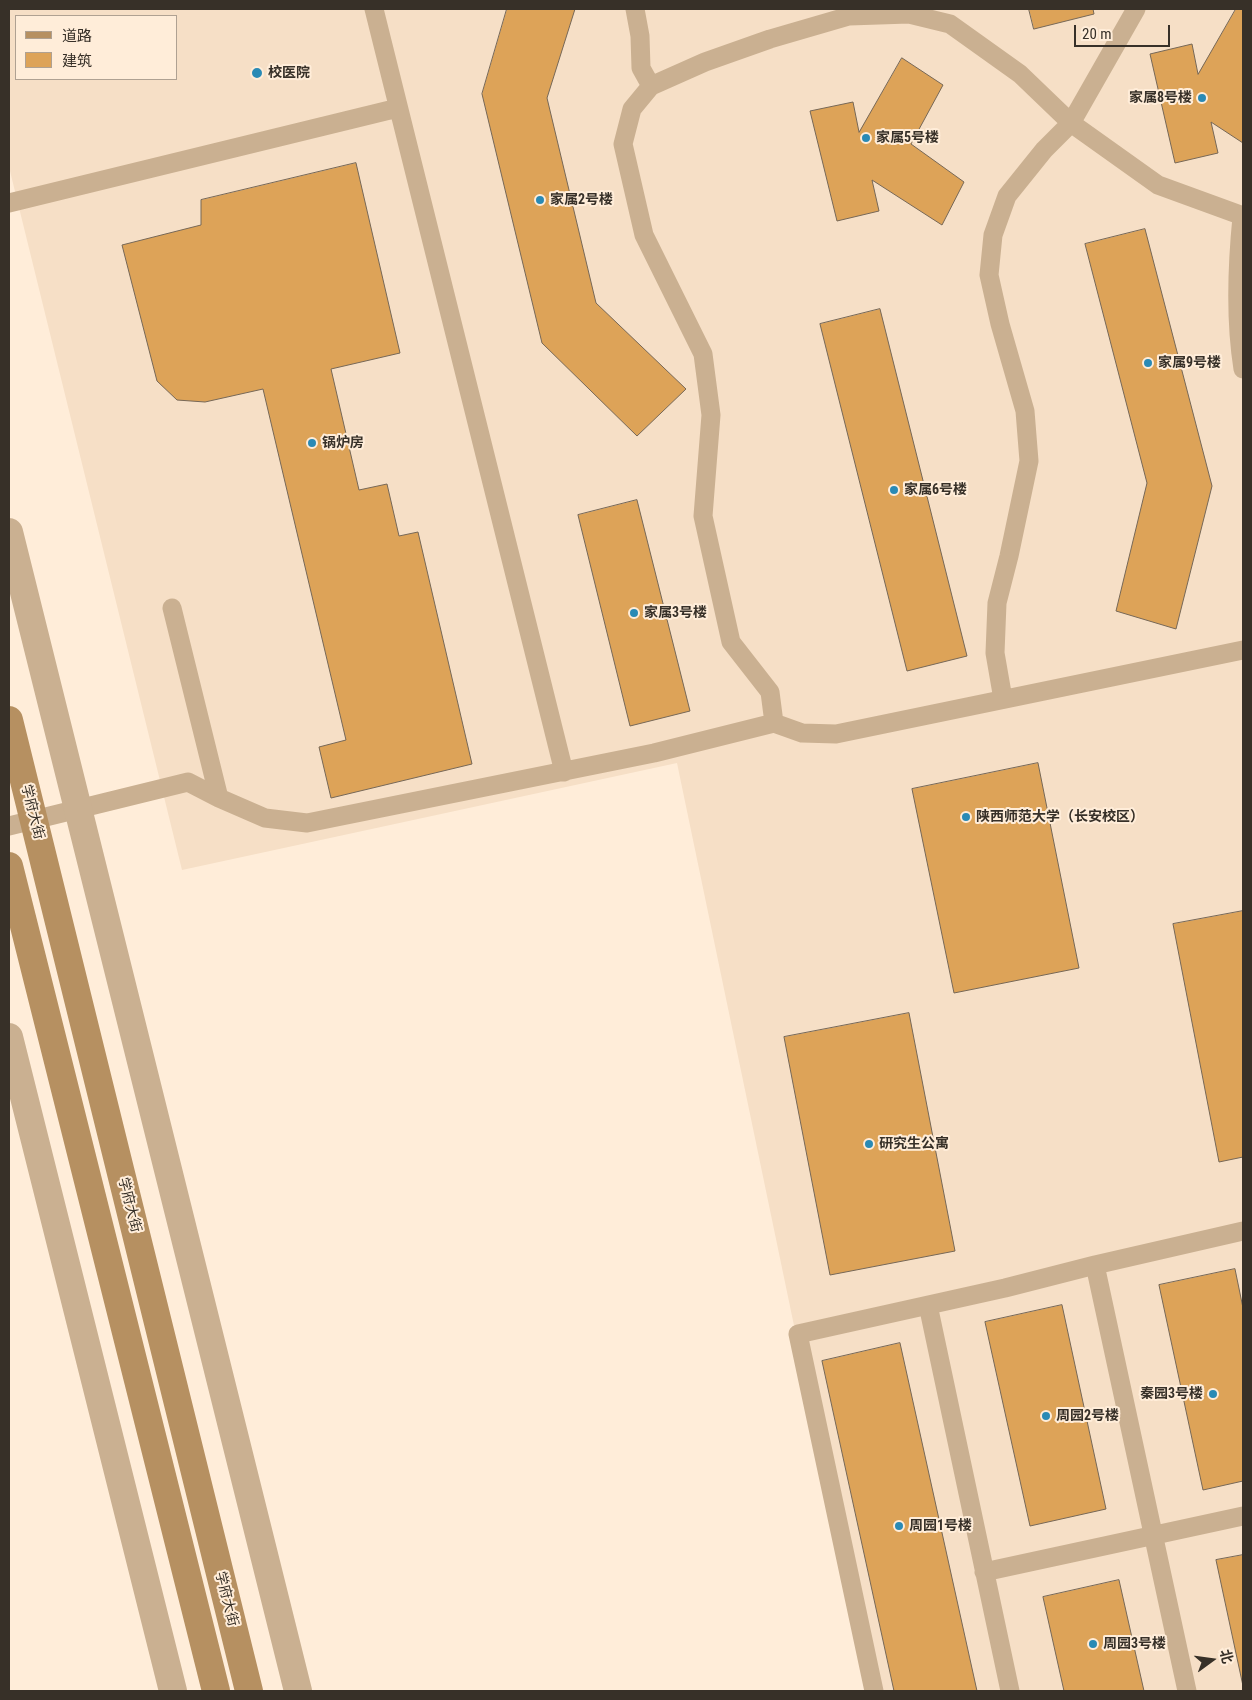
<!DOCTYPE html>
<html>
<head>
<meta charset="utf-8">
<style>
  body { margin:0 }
  #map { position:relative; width:1252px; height:1700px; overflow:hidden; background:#ffedd9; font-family:"Roboto Condensed","Noto Sans SC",sans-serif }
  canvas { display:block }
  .frame { position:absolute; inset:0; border:10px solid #373028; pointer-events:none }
  .legend { position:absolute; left:15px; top:15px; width:162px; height:65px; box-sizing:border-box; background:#ffedd9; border:1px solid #afa192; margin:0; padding:6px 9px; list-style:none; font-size:15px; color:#373028 }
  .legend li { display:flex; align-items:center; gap:10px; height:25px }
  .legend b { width:25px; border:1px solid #afa192 }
  .north { position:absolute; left:1187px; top:1635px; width:50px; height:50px; -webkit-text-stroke:4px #ffedd9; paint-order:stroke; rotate:76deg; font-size:14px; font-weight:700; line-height:20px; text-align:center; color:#373028 }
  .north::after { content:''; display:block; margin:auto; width:18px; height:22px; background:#373028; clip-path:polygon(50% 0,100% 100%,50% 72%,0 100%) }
  .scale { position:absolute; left:1074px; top:25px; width:96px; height:22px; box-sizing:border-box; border:2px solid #373028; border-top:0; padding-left:6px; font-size:15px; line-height:18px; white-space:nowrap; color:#373028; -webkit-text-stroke:4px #ffedd9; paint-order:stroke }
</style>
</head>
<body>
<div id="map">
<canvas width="1252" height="1700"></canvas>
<div class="frame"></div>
<ul class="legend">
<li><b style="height:6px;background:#b69061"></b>道路</li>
<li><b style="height:14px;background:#dda358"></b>建筑</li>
</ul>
<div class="north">北</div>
<div class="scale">20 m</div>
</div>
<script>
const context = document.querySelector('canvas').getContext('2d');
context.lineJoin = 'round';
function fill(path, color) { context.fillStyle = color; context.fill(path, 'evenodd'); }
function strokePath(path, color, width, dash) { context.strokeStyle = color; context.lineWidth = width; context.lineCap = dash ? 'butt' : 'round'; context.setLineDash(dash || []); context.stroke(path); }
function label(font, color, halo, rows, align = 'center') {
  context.font = font + ' "Roboto Condensed","Noto Sans SC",sans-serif'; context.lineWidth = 4; context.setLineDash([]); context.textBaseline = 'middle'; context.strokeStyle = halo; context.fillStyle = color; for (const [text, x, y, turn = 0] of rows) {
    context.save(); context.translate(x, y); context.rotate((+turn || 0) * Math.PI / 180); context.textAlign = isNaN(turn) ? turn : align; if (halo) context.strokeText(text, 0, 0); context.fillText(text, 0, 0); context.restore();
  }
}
fill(new Path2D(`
  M9,9H1243V1691H870L677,763L182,870L9,167ZM16,16H176V79H16Z`), '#f6dfc6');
const building = new Path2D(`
  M507,9H575L547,98L596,303L686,389L637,436L542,343L482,94Z
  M1029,9H1093L1094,14L1034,29Z
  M1236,9H1243V143L1211,122L1218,153L1175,163L1150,54L1192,44L1198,74Z
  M902,58L943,85L911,144L964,182L942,225L872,180L879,211L837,221L810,111L853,102L859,132Z
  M356,163L400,353L331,369L359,490L387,484L399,536L418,532L472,764L331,798L319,747L346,740L263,389L205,402L177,400L157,381L122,245L201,225V200Z
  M1145,229L1212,486L1176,629L1116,611L1147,483L1085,244Z
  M880,309L967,656L907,671L820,324Z
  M637,500L690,711L630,726L578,515Z
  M1038,763L1079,968L954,993L912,789Z
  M1243,911V1157L1219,1162L1173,924Z
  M909,1013L955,1251L830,1275L784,1037Z
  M1235,1269L1243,1308V1481L1203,1490L1159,1285Z
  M1062,1305L1106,1509L1030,1526L985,1322Z
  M900,1343L977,1691H894L822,1361Z
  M1243,1555V1686L1216,1560Z
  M1119,1580L1144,1691H1064L1043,1597Z`);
fill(building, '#dda358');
strokePath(building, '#776857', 1);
strokePath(new Path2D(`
  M374,9L564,772
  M635,9L640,36L641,68L651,86
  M9,203L398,108
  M1242,217C1237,267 1235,319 1243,369
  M172,608L219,798
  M1003,699L995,653L997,603L1009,556L1029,461L1025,411L1000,324L989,275L993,235L1007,196L1044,150L1071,123L1136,9
  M774,723L770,692L731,642L703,516L711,415L703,354L644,235L623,144L632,109L651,86L705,62L770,39L849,16L909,14L950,24L1020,74L1071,123L1158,185L1243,216
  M9,826L188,782L219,798L265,818L307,823L654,753L774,723L802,733L836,734L1243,650
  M1095,1265L1187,1691
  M928,1305L1010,1691
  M984,1572L1243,1516
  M874,1691L798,1334L1005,1288L1095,1265L1243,1231`), '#cab091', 19);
strokePath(new Path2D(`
  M9,532L298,1691
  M9,1037L173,1691`), '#cab091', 28);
strokePath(new Path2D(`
  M9,720L249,1691
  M9,866L216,1691`), '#b69061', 28);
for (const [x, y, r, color] of [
  [257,73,6,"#2a8ab5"],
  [1202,98,5,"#2a8ab5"],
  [866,138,5,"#2a8ab5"],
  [540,200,5,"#2a8ab5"],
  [1148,363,5,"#2a8ab5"],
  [312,443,5,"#2a8ab5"],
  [894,490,5,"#2a8ab5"],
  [634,613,5,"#2a8ab5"],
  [966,817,5,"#2a8ab5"],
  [869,1144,5,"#2a8ab5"],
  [1213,1394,5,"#2a8ab5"],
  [1046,1416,5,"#2a8ab5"],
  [899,1526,5,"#2a8ab5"],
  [1093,1644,5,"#2a8ab5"]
]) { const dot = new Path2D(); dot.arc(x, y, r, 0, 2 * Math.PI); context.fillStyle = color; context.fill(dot); strokePath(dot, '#ffedd9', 2); }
label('bold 14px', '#373028', '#ffedd9', [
  ["校医院",268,73],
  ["家属8号楼",1192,98,"right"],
  ["家属5号楼",876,138],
  ["家属2号楼",550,200],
  ["家属9号楼",1158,363],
  ["锅炉房",322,443],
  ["家属6号楼",904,490],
  ["家属3号楼",644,613],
  ["陕西师范大学（长安校区）",976,817],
  ["研究生公寓",879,1144],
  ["秦园3号楼",1203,1394,"right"],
  ["周园2号楼",1056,1416],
  ["周园1号楼",909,1526],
  ["周园3号楼",1103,1644]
], 'left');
label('14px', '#373028', '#ffedd9', [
  ["学府大街",32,812,76],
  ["学府大街",129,1205,76],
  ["学府大街",226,1599,76]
]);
</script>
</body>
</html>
